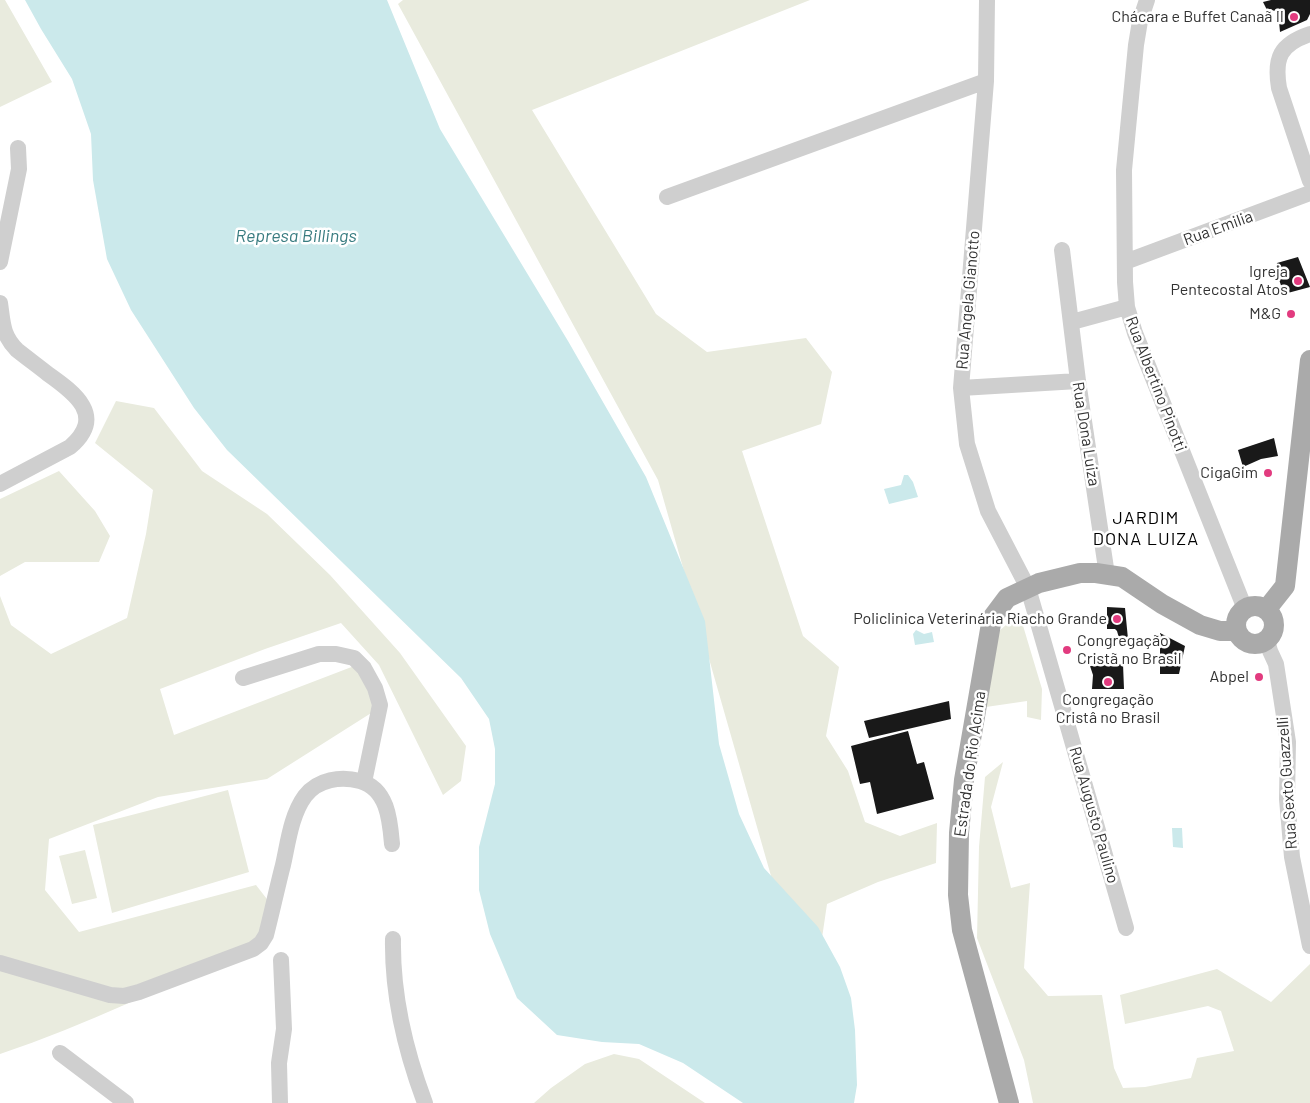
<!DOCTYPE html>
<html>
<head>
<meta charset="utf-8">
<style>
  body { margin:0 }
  canvas { display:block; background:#fff }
</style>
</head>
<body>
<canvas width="1310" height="1103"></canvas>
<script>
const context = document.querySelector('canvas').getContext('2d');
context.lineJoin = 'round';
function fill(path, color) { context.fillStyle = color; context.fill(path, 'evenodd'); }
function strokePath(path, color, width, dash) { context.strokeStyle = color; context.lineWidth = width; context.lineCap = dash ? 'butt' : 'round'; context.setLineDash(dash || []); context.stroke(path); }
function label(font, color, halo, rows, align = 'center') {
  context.font = font + ' Barlow,sans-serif'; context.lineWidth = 5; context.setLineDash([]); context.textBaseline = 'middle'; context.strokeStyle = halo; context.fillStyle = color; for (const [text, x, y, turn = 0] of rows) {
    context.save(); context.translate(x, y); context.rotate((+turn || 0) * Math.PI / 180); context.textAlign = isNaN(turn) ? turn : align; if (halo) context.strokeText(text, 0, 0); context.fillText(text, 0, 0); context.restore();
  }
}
fill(new Path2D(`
  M0,0H5L52,82L0,107Z
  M403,0H810L532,110L656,314L707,352L806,338L832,372L821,424L742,451L803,636L839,667L826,736L848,771L865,822L900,836L937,823L936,863L878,882L827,904L822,938L785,925L658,480L398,4Z
  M116,401L154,408L202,471L267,514L330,575L400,653L466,746L461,781L443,795L379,665L341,623L265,649L160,689L174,735L362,663L387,703L267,779L158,797L49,839L45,890L79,932L256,885L270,903L261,932L250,947C168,985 86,1025 0,1054V596L11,625L51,654L127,618L146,534L153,490L95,443Z
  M59,471L95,511L110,536L99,562H25L0,576V499Z
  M1014,618L1021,619L1042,689L1041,720L1027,717V701L986,707L998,632Z
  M1003,762L991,807L1011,888L1030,883L1024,968L1048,996L1102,995L1114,1068L1123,1088L1145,1087L1191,1078L1197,1058L1234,1051L1221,1011L1208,1006L1125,1024L1120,995L1217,969L1271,1002L1310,964V1103H1033L1024,1060L977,938L979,847L985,777Z
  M228,790L249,872L112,913L93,825Z
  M85,850L97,898L72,904L59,856Z
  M614,1054L639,1059L705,1103H534L551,1088L585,1064Z`), '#e9ebde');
fill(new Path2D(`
  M25,0H387L440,129L568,341L646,477L705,621L719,744L739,814L764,868L818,927L840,967L851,998L855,1030L857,1085L854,1103H743L683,1063L639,1044L602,1042L557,1035L517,998L490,934L479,890V847L495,784V749L489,719L461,678L227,450L194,408L131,310L107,259L93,180L91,134L72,79L41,29Z
  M904,475H908L913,482L918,497L889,504L884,489L901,485Z
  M916,630L924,634L932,632L934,642L915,645L913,634Z
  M1172,828H1182L1183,848L1173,847Z`), '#cbe9eb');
fill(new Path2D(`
  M1271,0H1310V14L1307,20L1280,32L1278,11L1267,10L1263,2Z
  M1298,257L1310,287L1284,294L1276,271L1277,263Z
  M1274,438L1278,456L1261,459L1243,467L1238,450Z
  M1107,607L1125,608L1128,639L1119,638L1117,631L1115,629H1107Z
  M1160,633L1185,646L1179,674H1160Z
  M1123,664L1124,689H1092L1093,675L1090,666Z
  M949,701L951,719L869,738L864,721Z
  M908,731L917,764L924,762L934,799L877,814L870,782L860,784L851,746Z`), '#191919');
strokePath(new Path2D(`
  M987,0L986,81L961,388L967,444L988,511L1028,588L1126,928
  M1147,0L1140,21L1136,45L1124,170L1125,282L1127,307L1135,333L1245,609
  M1310,34C1280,44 1274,58 1279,88L1310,181
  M667,197L986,81
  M1062,250L1078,381L1107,575
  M0,262L19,169L18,148
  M1125,262L1310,193
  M0,303C3,323 2,335 17,350C27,358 38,366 48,374C75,393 106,416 70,447L0,484
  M1072,322L1127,307
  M961,388L1078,381
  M1267,640L1270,651L1276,664L1288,742L1287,799L1292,857L1310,946
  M243,678L319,654H336L354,658L364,668L375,688L380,705L364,782
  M393,939C392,996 405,1050 425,1103
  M0,963L110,995L124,996L139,992L253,949L261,943L266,935C272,912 277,888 283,865C288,843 291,815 305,796C318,779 341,776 360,781C388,789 390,821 392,844
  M60,1053L126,1103
  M280,1103L279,1063L284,1029L281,960`), '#cfcfcf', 16);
strokePath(new Path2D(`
  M1236 625a19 19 0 1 1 38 0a19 19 0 1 1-38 0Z
  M1266,610L1285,586L1310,360
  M1009,1103L962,930L958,895L959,833L964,780L992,618L1007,598L1039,583L1080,573H1096L1122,577L1162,604L1200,625L1220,631H1237`), '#aaa', 20);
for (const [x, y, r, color] of [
  [1294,17,5,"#e23b7f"],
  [1298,281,5,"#e23b7f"],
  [1291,314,5,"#e23b7f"],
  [1268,473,5,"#e23b7f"],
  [1117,619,5,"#e23b7f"],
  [1067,650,5,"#e23b7f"],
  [1259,677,5,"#e23b7f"],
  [1108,682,5,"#e23b7f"]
]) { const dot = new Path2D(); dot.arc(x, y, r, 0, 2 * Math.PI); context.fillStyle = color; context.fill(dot); strokePath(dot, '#fff', 2); }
label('16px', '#323232', '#fff', [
  ["Chácara e Buffet Canaã II",1284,17],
  ["Igreja",1288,272],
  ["Pentecostal Atos",1288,290],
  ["M&G",1281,314],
  ["CigaGim",1258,473],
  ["Policlinica Veterinária Riacho Grande",1107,619],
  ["Congregação",1077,641,"left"],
  ["Cristã no Brasil",1077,659,"left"],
  ["Abpel",1249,677],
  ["Congregação",1108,700,"center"],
  ["Cristâ no Brasil",1108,718,"center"]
], 'right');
label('16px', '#323232', '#fff', [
  ["Rua Emilia",1218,228,-20],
  ["Rua Angela Gianotto",968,300,-85],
  ["Rua Albertino Pinotti",1156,384,69],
  ["Rua Dona Luiza",1086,434,81],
  ["Estrada do Rio Acima",970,764,-82],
  ["Rua Sexto Guazzelli",1287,783,-94],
  ["Rua Augusto Paulino",1094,815,74]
]);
label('italic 18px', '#397c80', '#fff', [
  ["Represa Billings",296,236]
]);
context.letterSpacing = '1px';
label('18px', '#000', '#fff', [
  ["JARDIM",1146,518],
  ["DONA LUIZA",1146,539]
]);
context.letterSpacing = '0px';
</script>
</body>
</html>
